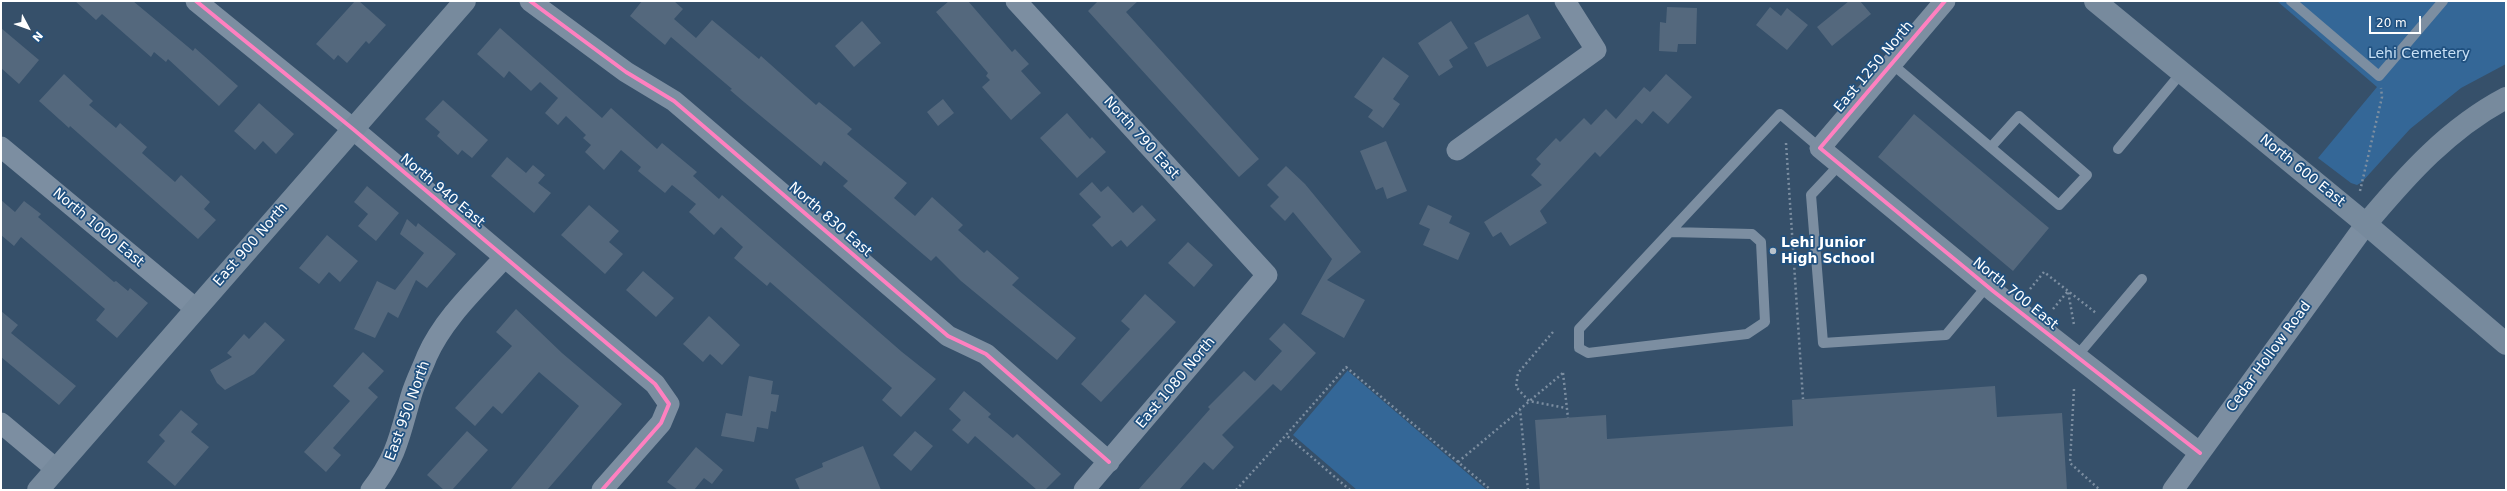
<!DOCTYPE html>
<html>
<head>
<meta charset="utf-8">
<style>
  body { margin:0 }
  #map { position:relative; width:2507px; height:491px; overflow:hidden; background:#36506a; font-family:"DejaVu Sans",sans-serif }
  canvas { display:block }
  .frame { position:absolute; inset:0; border:2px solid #fff; pointer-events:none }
  .north { position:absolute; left:8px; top:8px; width:40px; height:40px; -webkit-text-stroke:3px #205180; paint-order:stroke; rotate:131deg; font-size:11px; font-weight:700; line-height:16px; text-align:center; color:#fff }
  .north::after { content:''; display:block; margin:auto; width:14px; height:18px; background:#fff; clip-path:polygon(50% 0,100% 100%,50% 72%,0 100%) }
  .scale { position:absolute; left:2369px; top:16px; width:52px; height:18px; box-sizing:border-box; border:2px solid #fff; border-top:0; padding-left:5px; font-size:12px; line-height:14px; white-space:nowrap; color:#fff; -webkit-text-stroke:3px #205180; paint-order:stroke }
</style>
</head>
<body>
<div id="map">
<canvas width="2507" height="491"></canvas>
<div class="frame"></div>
<div class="north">N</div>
<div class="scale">20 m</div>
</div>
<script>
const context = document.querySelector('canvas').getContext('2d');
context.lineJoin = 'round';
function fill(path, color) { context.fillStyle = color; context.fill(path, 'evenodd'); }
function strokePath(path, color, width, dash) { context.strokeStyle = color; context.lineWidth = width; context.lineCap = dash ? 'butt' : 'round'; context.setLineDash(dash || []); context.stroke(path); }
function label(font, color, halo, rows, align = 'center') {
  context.font = font + ' "DejaVu Sans",sans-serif'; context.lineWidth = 3.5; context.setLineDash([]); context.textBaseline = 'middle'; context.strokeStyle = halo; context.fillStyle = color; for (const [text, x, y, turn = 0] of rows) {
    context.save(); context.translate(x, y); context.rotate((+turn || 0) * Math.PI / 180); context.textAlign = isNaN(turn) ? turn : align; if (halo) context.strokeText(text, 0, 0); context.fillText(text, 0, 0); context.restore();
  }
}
fill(new Path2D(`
  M2277,1H2506V64L2461,88L2410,129L2362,182L2357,185L2351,183L2318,158L2377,87Z
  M1348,370V371L1487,490H1357L1293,435Z`), '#346797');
fill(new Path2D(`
  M75,1H133L193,51L195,48L238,86L219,106L168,59L166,62L154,52L151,57L102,14L96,20Z
  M355,1H359L386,25L369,44L366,41L347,63L338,55L334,60L316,44Z
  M642,1H674L683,9L674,19L696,38L712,20L759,59L761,56L816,105L819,102L852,129L847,134L907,183L894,198L915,216L932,197L963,225L958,230L984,253L987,250L1019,278L1012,285L1076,338L1057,360L961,281L936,256L931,261L843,186L848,181L824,161L821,166L744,102L730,90L732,89L671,37L665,45L630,16Z
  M949,1H968L1012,52L1015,49L1029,64L1021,71L1041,93L1011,120L982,87L990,80L986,76L988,73L936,12Z
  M1098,1H1138L1126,12L1259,159L1239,177L1088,11Z
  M1849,1H1860L1871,14L1832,46L1817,27Z
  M1667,7L1697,8L1696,44H1678L1677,52L1659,51L1660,22L1666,23Z
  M1770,7L1781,16L1787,8L1808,25L1787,50L1756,25Z
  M1528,14L1541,38L1487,67L1474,43Z
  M862,21L881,43L854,67L835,46Z
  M1451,21L1468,48L1449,60L1453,67L1439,76L1418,43Z
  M1,28L39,60L19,84L1,68Z
  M500,28L602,118L611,108L657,149L662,143L697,172L693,176L719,199L722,195L902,352L936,379L901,417L882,400L892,388L770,282L767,286L734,258L743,247L721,227L714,235L689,212L696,204L672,185L665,193L638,171L641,167L621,150L604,170L585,152L591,145L583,138L586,135L566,116L558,125L545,113L558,98L540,82L531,91L509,71L504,78L477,54Z
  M1383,57L1409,76L1393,99L1400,104L1383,128L1368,117L1373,110L1354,97Z
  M64,74L93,101L89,105L116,128L120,123L147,147L142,153L175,182L181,175L210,202L204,209L216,220L198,239L70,126L69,128L39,101Z
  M1666,74L1692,97L1668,124L1653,111L1642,124L1636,119L1600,157L1595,152L1540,211L1547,223L1510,246L1501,232L1493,237L1484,222L1542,185L1531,175L1541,164L1536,159L1556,138L1560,142L1584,118L1591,125L1606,109L1616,119L1644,87L1650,92Z
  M943,99L954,113L938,126L927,112Z
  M443,100L488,140L472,158L462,150L458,155L437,136L440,132L425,119Z
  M259,103L294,134L276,154L263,141L255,150L234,131Z
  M1067,113L1090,139L1092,137L1106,152L1077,178L1040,138Z
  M1914,114L2049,228L2013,271L1878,157Z
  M1386,141L1407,191L1387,199L1383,187L1376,190L1360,151Z
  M507,157L526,173L533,165L545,175L538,183L551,193L534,213L491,176Z
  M1286,166L1305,184L1361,252L1327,280L1365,300L1344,338L1301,314L1332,259L1293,212L1285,221L1270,206L1279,197L1267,185Z
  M1092,182L1101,192L1108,186L1133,213L1142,205L1156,220L1127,247L1121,240L1112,247L1092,225L1101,217L1079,194Z
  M367,186L399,213L376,241L358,226L368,214L354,202Z
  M1,200L15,212L24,201L41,214L38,217L114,282L116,281L128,291L130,288L148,303L117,338L96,320L105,309L21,237L14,246L1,235Z
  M589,205L619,231L609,242L623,254L605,274L561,235Z
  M1428,205L1452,216L1449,223L1470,233L1458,260L1423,245L1430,229L1419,224Z
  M407,219L416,227L418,223L456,254L427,288L416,280L398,318L388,312L375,338L354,329L377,281L395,290L424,253L400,234Z
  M327,235L358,261L340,282L329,272L319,284L299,268Z
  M1188,242L1213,265L1194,287L1168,263Z
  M643,271L674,298L656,317L626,290Z
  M1145,294L1176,322L1101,402L1081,384L1130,329L1121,321Z
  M516,309L562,353L622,404L547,490H510L579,406L539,372L502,414L493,406L475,426L455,408L512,346L496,332Z
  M1,311L18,325L11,333L76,386L59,405L1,357Z
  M709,316L740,345L722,365L710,354L703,362L683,344Z
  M265,322L285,340L254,374L225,390L217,383L210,370L232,357L227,353L244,334L249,339Z
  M1284,323L1316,353L1281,391L1273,384L1222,435L1234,447L1213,470L1204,462L1179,490H1138L1210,409L1208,407L1244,371L1255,381L1282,351L1269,339Z
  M363,352L384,371L368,388L378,397L333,448L341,455L326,472L304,452L350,401L333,386Z
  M749,376L773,381L771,394L779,395L776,412L771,411L768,429L757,427L754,442L721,436L726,413L742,416Z
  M1995,386L1997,417L2062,413L2067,490H1540L1535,420L1606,415L1607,439L1793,426L1792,400Z
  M964,391L991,414L988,417L1013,438L1017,434L1061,474L1045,490H1037L975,436L968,444L952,430L961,420L949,409Z
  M181,410L198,424L191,432L209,447L175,486L147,462L165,441L159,435Z
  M467,431L488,450L452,490H444L427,475Z
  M915,431L933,446L911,471L893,455Z
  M863,446L881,490H800L795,479L823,467L822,463Z
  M696,447L723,470L712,484L704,478L694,490H678L667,482Z`), '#54687d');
strokePath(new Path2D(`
  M1786,143L1803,399
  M2360,191L2382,97L2381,88
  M2030,289L2044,272L2096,313
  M2053,309L2068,291L2074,325
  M1553,332L1518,373L1516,387L1529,401L1566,408
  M1563,373L1568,418
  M2074,389L2070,463L2100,490
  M1458,462L1520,410
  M1236,490L1286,435
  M1350,490L1286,435L1346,367L1491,490
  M1528,490L1520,409L1563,373`), '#7c8ea1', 2.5, [2, 3]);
strokePath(new Path2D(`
  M2291,1L2379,76L2443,1
  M1892,64L2059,205L2087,175L2019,116L1991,147
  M2118,149L2182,72
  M1840,164L1811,195L1823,343L1946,335L1987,286
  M1670,232L1752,234L1761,242L1765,322L1747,334L1588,353L1579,348V329L1780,114L1820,148
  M2077,356L2142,279`), '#7c8ea1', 10);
strokePath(new Path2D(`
  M196,1L353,129L655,384L669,404L661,423L602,490
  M530,1L626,72L674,101L948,336L986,354L1109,462
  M1016,1L1267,275L1084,490
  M1945,1L1820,148L1993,291L2200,453
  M1,147L196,309
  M1457,150L1596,50L1565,1
  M1,423L56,469
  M371,490C397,457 400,434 411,396C415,382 422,369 427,356C444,318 477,288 504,258
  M2173,490L2366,224`), '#7c8ea1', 21);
strokePath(new Path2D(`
  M2095,1L2366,224L2506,344
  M2366,224C2407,175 2449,128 2506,98
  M38,490L465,1`), '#778a9d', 22);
strokePath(new Path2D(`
  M196,1L353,129L655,384L669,404L661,423L602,490
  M530,1L626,72L674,101L948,336L986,354L1109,462
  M1945,1L1820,148L1993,291L2200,453`), '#ff80c0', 4);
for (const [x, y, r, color] of [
  [1773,251,4,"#b9c2cb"]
]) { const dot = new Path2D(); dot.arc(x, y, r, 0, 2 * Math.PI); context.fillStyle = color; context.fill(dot); strokePath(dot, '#205180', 1.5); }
label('14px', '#c9e1f6', '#205180', [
  ["Lehi Cemetery",2419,54]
]);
label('14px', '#fff', '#205180', [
  ["East 1250 North",1874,67,-50],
  ["North 790 East",1141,138,48],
  ["North 600 East",2302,171,39],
  ["North 940 East",442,191,40],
  ["North 830 East",830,220,41],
  ["North 1000 East",98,228,40],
  ["East 900 North",251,245,-49],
  ["North 700 East",2015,294,39],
  ["Cedar Hollow Road",2269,357,-54],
  ["East 1080 North",1176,383,-50],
  ["East 950 North",408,411,-70]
]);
label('bold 14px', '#fff', '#205180', [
  ["Lehi Junior",1781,243],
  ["High School",1781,259]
], 'left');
</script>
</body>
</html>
